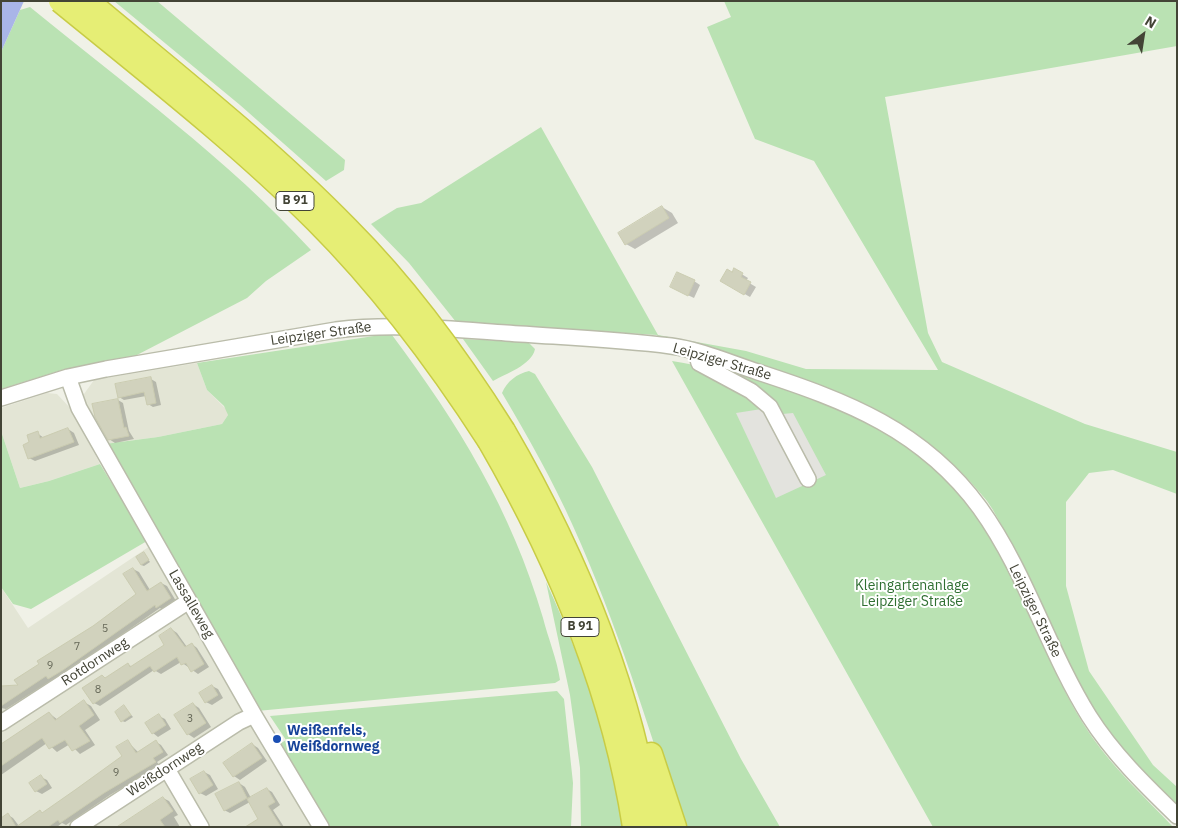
<!DOCTYPE html>
<html>
<head>
<meta charset="utf-8">
<style>
  body { margin:0 }
  #map { position:relative; width:1178px; height:828px; overflow:hidden; background:#f0f1e7; font-family:"IBM Plex Sans",sans-serif }
  canvas { display:block }
  .frame { position:absolute; inset:0; border:2px solid #434436; pointer-events:none }
  .north { position:absolute; left:1118px; top:10px; width:50px; height:50px; -webkit-text-stroke:4px #fff; paint-order:stroke; rotate:31deg; font-size:14px; font-weight:700; line-height:20px; text-align:center; color:#434436 }
  .north::after { content:''; display:block; margin:auto; width:18px; height:22px; background:#434436; clip-path:polygon(50% 0,100% 100%,50% 72%,0 100%) }
</style>
</head>
<body>
<div id="map">
<canvas width="1178" height="828"></canvas>
<div class="frame"></div>
<div class="north">N</div>
</div>
<script>
const context = document.querySelector('canvas').getContext('2d');
context.lineJoin = 'round';
function fill(path, color) { context.fillStyle = color; context.fill(path, 'evenodd'); }
function strokePath(path, color, width, dash) { context.strokeStyle = color; context.lineWidth = width; context.lineCap = dash ? 'butt' : 'round'; context.setLineDash(dash || []); context.stroke(path); }
function label(font, color, halo, rows, align = 'center') {
  context.font = font + ' "IBM Plex Sans",sans-serif'; context.lineWidth = 4; context.setLineDash([]); context.textBaseline = 'middle'; context.strokeStyle = halo; context.fillStyle = color; for (const [text, x, y, turn = 0] of rows) {
    context.save(); context.translate(x, y); context.rotate((+turn || 0) * Math.PI / 180); context.textAlign = isNaN(turn) ? turn : align; if (halo) context.strokeText(text, 0, 0); context.fillText(text, 0, 0); context.restore();
  }
}
fill(new Path2D(`
  M197,363L207,390L227,410L228,415L222,424L158,437L105,444L84,404V394L94,380Z
  M47,393L57,394L72,410L100,464L49,481L20,488L1,431V408Z
  M150,546L198,635L313,827H1V587L28,628Z`), '#e3e5d5');
fill(new Path2D(`
  M114,1H157L345,160L344,170L326,181L240,105Z
  M724,1H1177V46L885,97L928,333L942,362L1085,424L1177,452V494L1113,470L1089,473L1066,502V586L1089,671L1153,765L1177,787V810C1157,790 1135,770 1117,748C1103,731 1087,704 1077,684C1051,636 1034,585 1008,537C1001,525 995,512 987,501C907,399 779,369 659,339L657,335L456,322L409,263L371,224L397,208L421,203L541,127L658,335L746,351L806,369L938,370L814,161L755,139L707,27L731,17Z
  M30,7C125,85 228,159 311,250L266,281L247,298L135,356L62,370L1,389V52L20,10Z
  M387,334L392,335C459,425 511,509 543,618C548,638 557,659 560,680L555,683L257,711L105,444L158,437L222,424L228,415L224,406L207,390L197,363Z
  M463,339L528,342L535,349C532,365 505,374 493,381Z
  M672,361C782,380 907,417 975,512C1024,579 1044,668 1092,737C1115,770 1145,797 1173,827H933Z
  M529,371L535,374L592,467L741,759L780,827H681C648,726 617,623 573,526C553,481 527,435 502,393C507,381 517,374 529,371Z
  M1,431L20,488L49,481L100,464L147,541L31,609L13,604L1,587Z
  M546,582C582,659 611,743 622,827H581L580,768L570,695Z
  M557,691L564,699L573,783L571,827H329L278,745L286,740L270,716Z`), '#bae2b3');
fill(new Path2D(`
  M768,408L772,415L793,413L826,475L776,498L736,413Z`), '#e3e3de');
fill(new Path2D(`
  M1,1H24L1,52Z`), '#a9b5e8');
fill(new Path2D(`
  M662,207L672,213L678,223L635,249L626,244Z
  M735,270L748,278L746,281L756,287L750,297L722,281Z
  M694,281L700,285L694,298L677,290Z
  M151,379L156,382L161,405L153,407L148,404L146,396L124,400L119,397Z
  M118,400L123,403L129,431L134,439L115,443L109,439Z
  M68,429L74,433L79,445L35,461L29,458L31,443L37,433L44,438Z
  M144,554L150,562L144,566L141,565Z
  M133,569L139,572L150,590L161,583L167,586L176,601L163,610L160,608L55,681L52,680L6,709L1,708V689L20,686L137,595Z
  M171,629L177,633L187,647L192,644L197,648L209,667L198,674L181,662L161,674L154,670L100,706L94,703L102,676L106,679L128,664L132,667L166,645Z
  M212,686L218,689L223,698L212,705L206,702Z
  M84,702L91,706L100,720L85,730L95,745L80,754L70,744L57,752L47,743L1,775V745L49,713L58,720Z
  M193,704L199,708L211,727L194,738L188,734L176,716Z
  M124,707L133,717L125,722L122,721Z
  M159,716L165,719L171,729L158,737L153,733Z
  M128,742L139,753L156,742L161,745L168,755L157,762L160,766L110,795L66,825L62,823L57,827H1L8,815L13,818L19,826L43,814L124,757Z
  M252,744L258,748L267,761L240,780L234,776Z
  M204,772L210,775L218,789L206,796L200,793Z
  M41,777L47,780L52,788L42,794L36,791Z
  M239,783L245,787L251,798L267,789L272,792L280,805L273,810L284,827H252L260,819L250,802L230,813L224,810Z
  M163,798L169,801L178,815L174,817L180,827H126Z`), '#0003');
const building = new Path2D(`
  M662,206L669,218L625,245L618,233Z
  M734,268L743,273L741,277L751,282L744,295L720,281L727,269L732,272Z
  M677,272L695,280L688,296L670,287Z
  M151,377L156,403L147,405L144,392L118,398L115,384Z
  M118,399L124,428L126,427L129,436L108,440L95,417L92,404Z
  M68,428L74,442L28,459L23,445L29,442L27,435L38,431L40,438Z
  M144,552L149,560L141,565L136,557Z
  M133,568L147,591L161,582L171,598L156,608L155,605L63,670L48,679L46,676L1,706V686L18,685L14,680L39,664L37,661L93,626L136,594L123,574Z
  M171,628L185,647L192,643L204,664L191,672L186,663L181,665L177,657L154,672L150,666L93,704L82,688L102,675L105,678L128,663L130,667L164,645L159,636Z
  M212,685L218,695L205,703L199,693Z
  M84,700L94,715L79,726L90,741L72,751L65,740L49,749L42,738L1,766V744L49,712L55,720Z
  M193,703L206,723L187,735L174,715Z
  M124,705L131,715L121,722L115,712Z
  M159,714L166,725L152,734L145,723Z
  M128,740L136,753L156,740L163,752L153,758L156,762L104,793L60,823L58,820L48,827H1V818L8,813L16,827L40,810L42,813L75,790L122,756L116,747Z
  M252,743L262,758L233,777L223,763Z
  M204,771L213,785L199,794L190,779Z
  M41,775L47,784L35,792L29,783Z
  M239,782L247,798L224,811L215,794Z
  M267,788L275,802L268,806L281,827H245L258,819L247,799Z
  M163,797L173,811L160,820L165,827H117Z`);
fill(building, '#d1d2bd');
strokePath(building, '#cbccb1', 1);
const minor = new Path2D(`
  M696,352L699,363L751,391L770,407L808,479
  M68,377L79,408L254,715L321,827
  M1,398L68,377L106,369L336,330C393,323 450,329 506,333C561,337 617,339 671,346C701,350 730,363 758,372C847,401 923,430 980,508C1026,572 1048,650 1089,716C1113,754 1145,785 1177,816
  M1,723L189,601
  M167,769L201,827
  M78,827L239,722L254,715`);
const highway = new Path2D(`
  M504,431C575,553 631,686 652,827
  M489,441C558,560 613,690 634,827
  M651,754L675,827`);
strokePath(minor, '#babcaa', 18);
strokePath(highway, '#c8cc46', 25);
strokePath(minor, '#fff', 15);
strokePath(highway, '#e6ee75', 22);
const highwayBridge = new Path2D(`
  M60,1C147,72 237,142 316,221C383,288 438,362 489,441
  M88,1C176,75 267,146 347,228C408,289 458,358 504,431`);
strokePath(highwayBridge, '#c8cc46', 25, []);
strokePath(highwayBridge, '#e6ee75', 22);
for (const [x, y, r, color] of [
  [277,739,5,"#1a4fb4"]
]) { const dot = new Path2D(); dot.arc(x, y, r, 0, 2 * Math.PI); context.fillStyle = color; context.fill(dot); strokePath(dot, '#fff', 2); }
label('11px', '#666858', null, [
  ["5",105,629],
  ["7",77,647],
  ["9",50,666],
  ["8",98,690],
  ["3",190,719],
  ["9",116,773]
]);
for (const [x, y, w] of [
  [295,201,38],
  [580,627,38]
]) { const box = new Path2D(); box.roundRect(x - w / 2, y - 9.5, w, 19, 4); context.fillStyle = '#fff'; context.fill(box); strokePath(box, '#434436', 1); }
label('bold 12px', '#434436', null, [
  ["B 91",295,201],
  ["B 91",580,627]
]);
label('14px', '#434436', '#fff', [
  ["Leipziger Straße",321,334,-8],
  ["Leipziger Straße",722,362,16],
  ["Lassalleweg",191,604,60],
  ["Leipziger Straße",1035,611,64],
  ["Rotdornweg",95,662,-33],
  ["Weißdornweg",165,770,-33]
]);
label('14px', '#306f32', '#fff', [
  ["Kleingartenanlage",912,586],
  ["Leipziger Straße",912,602]
]);
label('bold 14px', '#164399', '#fff', [
  ["Weißenfels,",287,731],
  ["Weißdornweg",287,747]
], 'left');
</script>
</body>
</html>
